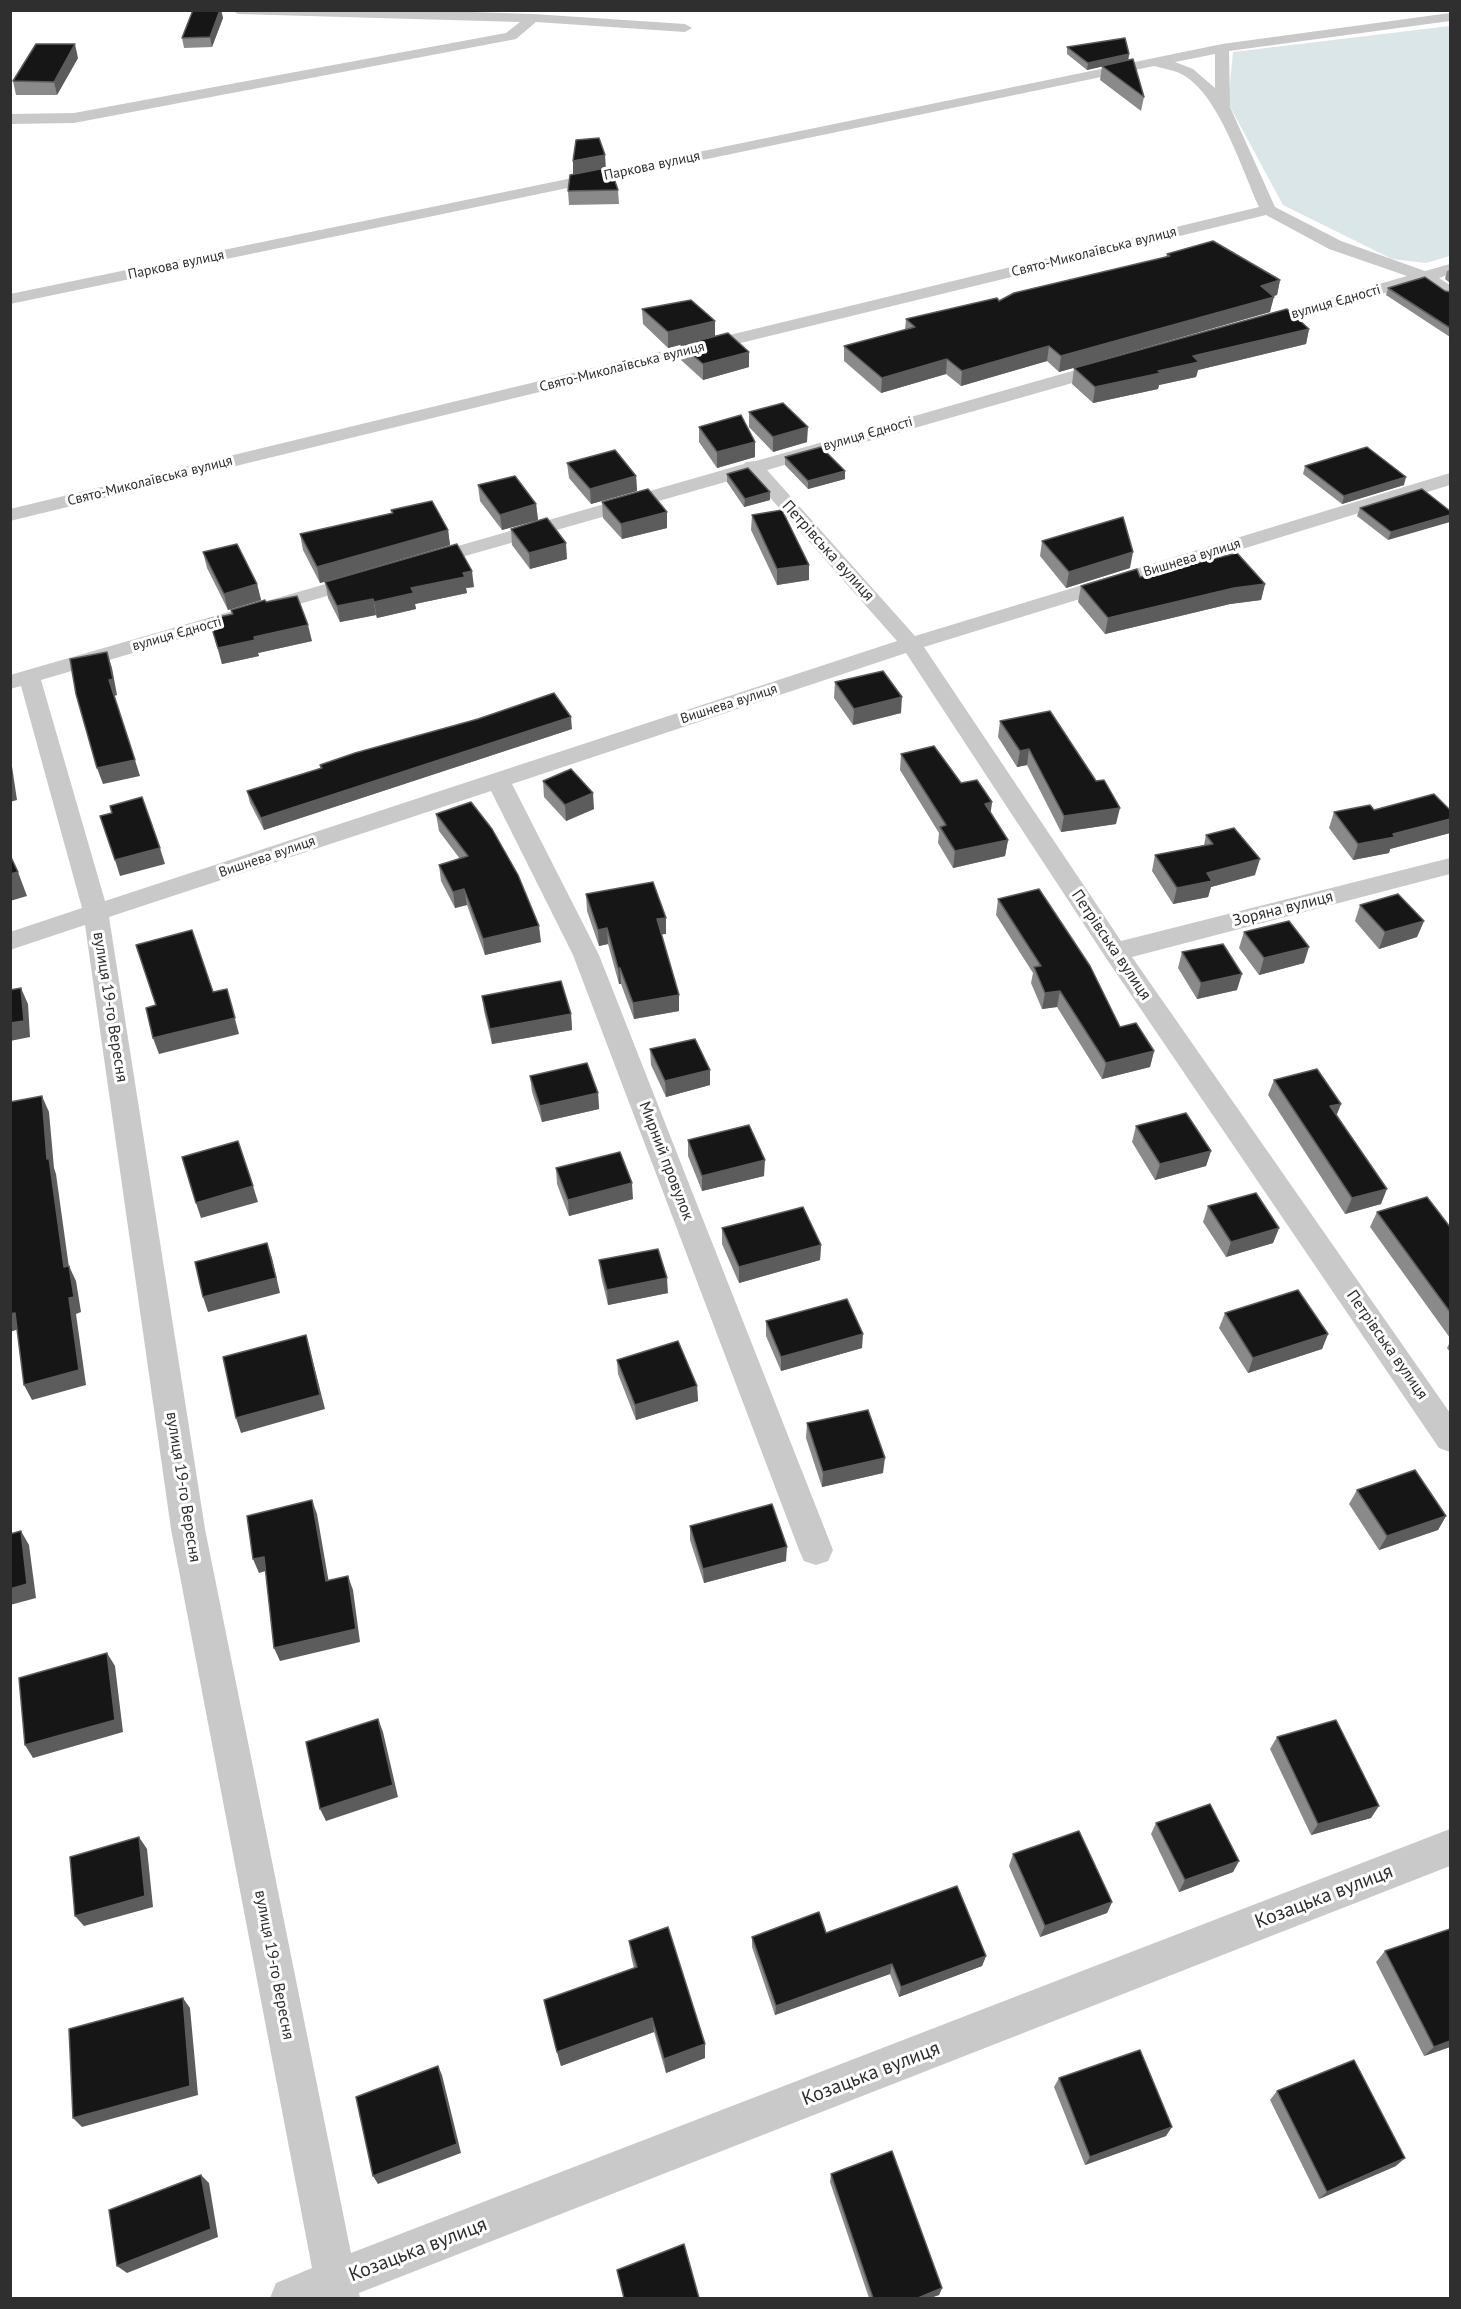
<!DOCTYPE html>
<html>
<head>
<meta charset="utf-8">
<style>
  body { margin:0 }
  #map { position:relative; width:1461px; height:2309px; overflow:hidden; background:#fff; font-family:"PT Sans",sans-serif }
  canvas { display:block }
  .frame { position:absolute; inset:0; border:12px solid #2f2f2f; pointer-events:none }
</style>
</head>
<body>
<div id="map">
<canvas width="1461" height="2309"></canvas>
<div class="frame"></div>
</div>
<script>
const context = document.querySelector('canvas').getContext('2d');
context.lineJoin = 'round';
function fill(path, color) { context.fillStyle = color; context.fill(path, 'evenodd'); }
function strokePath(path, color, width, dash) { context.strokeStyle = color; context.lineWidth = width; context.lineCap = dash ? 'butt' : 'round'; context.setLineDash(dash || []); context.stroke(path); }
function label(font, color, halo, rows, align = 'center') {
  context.font = font + ' "PT Sans",sans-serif'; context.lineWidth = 6; context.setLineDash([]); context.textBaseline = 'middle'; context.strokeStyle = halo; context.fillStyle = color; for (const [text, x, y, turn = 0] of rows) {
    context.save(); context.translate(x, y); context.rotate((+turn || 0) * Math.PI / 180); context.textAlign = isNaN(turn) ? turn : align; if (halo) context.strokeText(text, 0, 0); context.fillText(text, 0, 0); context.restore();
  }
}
fill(new Path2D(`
  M1450,26V256L1426,263L1392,259L1283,205L1228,103L1233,52Z`), '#dbe6e8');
fill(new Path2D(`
  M231,10H411L533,14L685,24L692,28L685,32L536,22L516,39L511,40L74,123L10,124V114L74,113L506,33L520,22L238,14Z
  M1450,13V21L1229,51L1230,107L1275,207L1341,241L1425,271L1450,264V274L1439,278L1450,285V298L1444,297L1423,282L1262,329H1250L1247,325L1250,321L1407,276L1329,249L1266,215L10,521V509L1259,207C1242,170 1220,98 1185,76C1175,70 1165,69 1154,66L10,304V294L1222,44ZM1215,54V88L1193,69L1175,62Z
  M1111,360L1118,362L1120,366L1118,370L767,470L915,636L1450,473V485L924,647L1121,941L1450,858V874L1132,957L1450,1413V1452L1439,1448L1106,958L906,653L512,784L599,955L833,1550L828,1561L816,1565L804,1561L799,1550L573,955L491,791L109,917L205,1529L351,2253L1450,1829V1866L359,2293L360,2298H270L276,2283L312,2268L171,1529L85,925L10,950V932L82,908L21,686L10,689V675L357,575L364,573L371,575L375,579L371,583L41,680L105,901L897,641L750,475L423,568L416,566L413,562L416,558L744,464L746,462L756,461Z`), '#c9c9c9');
fill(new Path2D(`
  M193,10H221L223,18L212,47L184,48L182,38Z
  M1067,47L1129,54L1128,61L1144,97L1141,111L1100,80L1102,66L1087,70L1067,54Z
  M78,58L57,95H16L13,81Z
  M573,161L606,168L618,190L619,204L569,205L568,191L573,175Z
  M1167,254L1280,280L1277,295L1272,296L1270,312L1059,372L1047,361L961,386L946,374L881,393L844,361V346L905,330L906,319L999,301L1166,257Z
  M1450,270V283L1445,279L1447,271Z
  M1388,288L1450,292V337L1386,295Z
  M642,309L715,321V336L668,348L643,324Z
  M1309,329L1306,344L1198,370L1196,377L1159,385L1158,389L1093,403L1072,384L1074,368Z
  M681,345L749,367L703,380L681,360Z
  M749,412L807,442L773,452L749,427Z
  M699,427L755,442V457L717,468L699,442Z
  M785,457L845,471V479L808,489L785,465Z
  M567,463L636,476L637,491L591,504L569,478Z
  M1305,466L1404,485L1342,504L1303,474Z
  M727,474L770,492V500L744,507L727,482Z
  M478,485L536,504L538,520L502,530L480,501Z
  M1422,489L1388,540L1357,516L1360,508Z
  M602,502L667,512V528L622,539L603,518Z
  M391,510L448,530L450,545L320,583L303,550L300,534L392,513Z
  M752,515L809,565V580L777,585L751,530Z
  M511,529L567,559L530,569L512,545Z
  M1042,541L1130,568L1066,588L1040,556Z
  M203,552L257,584L261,600L228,610L207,568Z
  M1140,577L1265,584L1261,600L1230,604L1105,634L1078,602L1081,586Z
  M325,582L474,587L466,588L467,593L415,604L416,609L377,618L376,615L340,622L328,598Z
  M266,602L312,641L258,653L259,656L222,664L209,619L232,614L231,610Z
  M835,682L901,713L853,725L834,698Z
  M1000,721L1116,824L1061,832L1027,765L1017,767L998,737Z
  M572,729L264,830L250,803L247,791L320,769V765Z
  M901,754L961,783L992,802L990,813L1008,840L1005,856L953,868L938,843L939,833L900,770Z
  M543,781L594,809L566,821L544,797Z
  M1374,810H1450V833L1390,849L1389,853L1353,860L1329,828L1334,812Z
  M436,814L541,942L485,955L467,905L455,908L441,881L439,865L460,859L439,831Z
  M1206,835L1255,875L1211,887L1208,897L1173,904L1152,871L1155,855L1204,845Z
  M586,894L666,918V934H661L679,1011L634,1019L621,984H619L608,944L599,946L587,911Z
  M998,899L1120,1027L1154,1051L1150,1067L1102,1079L1057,1007L1042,1009L1031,983L1033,973L996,915Z
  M1360,905L1424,921L1417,937L1379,949L1355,921Z
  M1244,932L1304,963L1259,975L1239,948Z
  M1182,952L1237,990L1197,999L1178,968Z
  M482,996L571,1014L572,1030L492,1044L484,1011Z
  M650,1049L710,1085L666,1097L651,1065Z
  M530,1076L598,1093L599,1109L542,1122L532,1092Z
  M1274,1080L1341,1104L1336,1116L1381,1204L1345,1214L1268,1095Z
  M1136,1126L1211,1151L1206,1166L1155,1180L1132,1142Z
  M688,1140L764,1176L702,1191L688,1156Z
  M556,1168L633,1199L569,1216L557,1184Z
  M1208,1206L1279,1228L1273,1243L1226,1257L1203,1222Z
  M1377,1212L1450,1227V1338L1370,1227Z
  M722,1228L821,1245L820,1260L739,1283L722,1244Z
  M599,1260L668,1293L608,1305L601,1276Z
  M1225,1313L1328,1334L1322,1349L1248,1373L1219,1328Z
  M766,1321L862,1348L781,1371L766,1336Z
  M1450,1342V1352L1447,1348Z
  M617,1360L697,1386L698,1401L636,1420L618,1374Z
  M807,1423L883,1473L822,1487L806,1438Z
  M1357,1490L1446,1516L1438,1530L1379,1550L1349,1504Z
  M690,1526L786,1561L704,1583L690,1540Z
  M1277,1737L1371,1818L1311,1835L1270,1749Z
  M1156,1823L1239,1861L1233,1872L1179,1892L1151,1834Z
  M1013,1854L1112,1902L1107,1913L1040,1937L1009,1866Z
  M1450,1929V2047L1424,2056L1376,1962L1385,1951Z
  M826,1933L986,1956L982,1966L899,1997L890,1974L775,2015L752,1947V1937Z
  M629,1941L705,2058L666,2073L654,2032L561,2066L544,2000L634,1968L631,1956Z
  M1059,2078L1166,2136L1085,2165L1054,2087Z
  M1277,2091L1396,2166L1319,2199L1270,2100Z
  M831,2174L942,2288L939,2295L930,2298H869L830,2182Z`), '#8a8a8a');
fill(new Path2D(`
  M220,10H221L223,18L212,47L210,37Z
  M75,44L78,58L57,95L54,82Z
  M1129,54L1128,61L1087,70L1088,63Z
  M605,155L606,169L573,175V161Z
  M1280,280L1277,295L1258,301L1261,286Z
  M1274,297L1270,312L1059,372L1061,356Z
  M715,321V336L668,348V332Z
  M1309,329L1306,344L1198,370L1196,377L1159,385L1158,389L1093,403L1095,387L1158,371L1193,356Z
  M1049,346L1047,361L961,386L962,371Z
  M749,352V367L703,380V364Z
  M947,359L946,374L881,393L882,378Z
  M808,427L807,442L773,452V437Z
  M755,442V457L717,468V452Z
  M845,471V479L808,489V481Z
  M636,476L637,491L591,504L590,489Z
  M1406,477L1404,485L1342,504L1344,496Z
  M770,492V500L744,507L745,499Z
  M536,504L538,520L502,530L500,515Z
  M667,512V528L622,539L621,524Z
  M1450,515V522L1388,540L1391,532Z
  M448,530L450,545L320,583L317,567Z
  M566,543L567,559L530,569L529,553Z
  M1133,552L1130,568L1066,588L1069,572Z
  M809,565V580L777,585V569Z
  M472,571L474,587L466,588L467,593L415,604L416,609L377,618L374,602L411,588Z
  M257,584L261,600L228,610L224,594Z
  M1265,584L1261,600L1230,604L1105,634L1108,618L1234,588Z
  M373,599L376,615L340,622L337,606Z
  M308,625L312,641L258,653L259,656L222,664L218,648L254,637Z
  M107,652L112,668L117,695L114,696L109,680Z
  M902,697L901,713L853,725L854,709Z
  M571,717L572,729L264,830L261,818Z
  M1029,749L1027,765L1017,767L1020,751Z
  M10,753L17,800L10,802L11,784Z
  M135,760L140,776L103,784L97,768Z
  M593,793L594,809L566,821L565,805Z
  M992,802L990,818L985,804Z
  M1120,808L1116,824L1061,832L1064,816Z
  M1450,819V833L1390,849L1389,853L1353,860L1358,844Z
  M1008,840L1005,856L953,868L955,851Z
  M160,848L165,864L120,876L115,860Z
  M1260,859L1255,875L1211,887L1208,897L1173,904L1177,888L1207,873Z
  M18,872L27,896L10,901V874Z
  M464,889L467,905L455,908L453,892Z
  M666,918V934L657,935V919Z
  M1424,921L1417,937L1379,949L1385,932Z
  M539,926L541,942L485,955L483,939Z
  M607,928L608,944L599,946L598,930Z
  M1309,947L1304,963L1259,975L1264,958Z
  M618,968H620L621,984H619Z
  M1242,974L1237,990L1197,999L1201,983Z
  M21,988L28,1004L30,1037L10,1041V1023Z
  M227,989L239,1034L159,1054L153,1038Z
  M1060,991L1057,1007L1042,1009L1045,993Z
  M679,995V1011L634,1019L633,1003Z
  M571,1014L572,1030L492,1044L490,1029Z
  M1154,1051L1150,1067L1102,1079L1106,1063Z
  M710,1070V1085L666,1097L665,1081Z
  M598,1093L599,1109L542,1122L540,1106Z
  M42,1096L49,1112L54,1168L56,1174L71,1282L64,1267L47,1159Z
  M1341,1104L1335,1119L1330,1106Z
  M1211,1151L1206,1166L1155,1180L1160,1164Z
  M765,1160L764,1176L702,1191V1176Z
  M632,1183L633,1199L569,1216L568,1200Z
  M253,1186L258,1202L201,1218L196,1203Z
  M1387,1189L1381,1204L1345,1214L1352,1198Z
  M1279,1228L1273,1243L1226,1257L1231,1242Z
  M267,1243L272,1258L280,1293L208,1312L203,1297Z
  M821,1245L820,1260L739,1283V1267Z
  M69,1266L76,1281L81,1312L76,1314L86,1385L32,1400L24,1385L69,1298Z
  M667,1278L668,1293L608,1305L607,1290Z
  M15,1313L22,1328L10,1332V1314Z
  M863,1334L862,1348L781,1371V1357Z
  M1328,1334L1322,1349L1248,1373L1253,1358Z
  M306,1335L310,1350L325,1409L241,1433L236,1418Z
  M697,1386L698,1401L636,1420L635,1405Z
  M885,1458L883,1473L822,1487L823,1472Z
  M312,1500L317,1514L331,1595L326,1581Z
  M1446,1516L1438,1530L1379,1550L1387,1536Z
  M21,1531L29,1545L36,1598L10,1605V1589Z
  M787,1547L786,1561L704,1583L703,1569Z
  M264,1557L269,1570L259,1573L253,1559Z
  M348,1576L353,1590L360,1642L280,1661L274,1648Z
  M107,1653L115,1666L123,1732L33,1758L25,1745Z
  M378,1719L383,1732L398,1797L326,1821L320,1809Z
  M1379,1806L1371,1818L1311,1835L1318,1824Z
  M139,1837L147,1849L153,1907L84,1926L75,1916Z
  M1239,1861L1233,1872L1179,1892L1185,1880Z
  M1112,1902L1107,1913L1040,1937L1045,1926Z
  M986,1956L982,1966L899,1997L901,1987Z
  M892,1964L890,1974L775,2015L776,2006Z
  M183,1998L190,2008L198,2095L82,2127L73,2118Z
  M652,2018L654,2032L561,2066L557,2052Z
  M1450,2041V2047L1424,2056L1434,2047Z
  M705,2044V2058L666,2073L664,2059Z
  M438,2066L442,2075L461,2153L378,2184L373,2176Z
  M1172,2127L1166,2136L1085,2165L1090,2157Z
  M1405,2158L1396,2166L1319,2199L1327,2192Z
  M201,2175L209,2183L218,2237L127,2273L117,2266Z
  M942,2288L939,2295L930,2298H918Z`), '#5c5c5c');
const building = new Path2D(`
  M193,10H220L210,37L182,38Z
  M1125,38L1129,54L1088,63L1067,47Z
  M36,44H75L54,82L13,81Z
  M1133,59L1144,97L1102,66Z
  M599,138L605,155L573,161L576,140Z
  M610,167L618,190L568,191L570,175Z
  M1213,241L1280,280L1261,286L1274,297L1061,356L1049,346L962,371L947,359L882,378L844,346L915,327L906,319L997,298L999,301L1014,293L1170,256L1167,254Z
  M1425,277L1445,291L1450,292V328L1388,288Z
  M691,300L715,321L668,332L642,309Z
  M1287,309L1309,329L1193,356L1199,362L1158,371L1161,373L1095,387L1074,368Z
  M728,333L749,352L703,364L681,345Z
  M783,403L808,427L773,437L749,412Z
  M741,415L755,442L717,452L699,427Z
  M821,447L845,471L808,481L785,457Z
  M1367,447L1406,477L1344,496L1305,466Z
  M615,450L636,476L590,489L567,463Z
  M748,468L770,492L745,499L727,474Z
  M515,476L536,504L500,515L478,485Z
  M648,489L667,512L621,524L602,502Z
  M1422,489L1450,511V515L1391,532L1360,508Z
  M432,501L448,530L317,567L300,534L393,513L391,510Z
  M782,510L809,565L777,569L752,515Z
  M1123,517L1133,552L1069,572L1042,541Z
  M547,518L566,543L529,553L511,529Z
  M237,544L257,584L224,594L203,552Z
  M457,544L472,571L463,573L465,577L411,588L414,593L374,602L373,599L337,606L325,582Z
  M1237,553L1265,584L1234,588L1108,618L1081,586L1137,569L1140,577Z
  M297,596L308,625L254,637L255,640L218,648L209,619L233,614L231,610L265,600L266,602Z
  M107,652L113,679L109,680L135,760L97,768L76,694L70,659Z
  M883,671L902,697L854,709L835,682Z
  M554,693L571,717L261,818L247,791L322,768L320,765L355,753L478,719Z
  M1050,711L1096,781L1104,780L1120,808L1064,816L1029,749L1020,751L1000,721Z
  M934,746L961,783L977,780L992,802L985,804L1008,840L955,851L940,827L946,825L901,754Z
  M571,769L593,793L565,805L543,781Z
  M1434,794L1450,810V819L1393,834L1395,837L1358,844L1334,812L1370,805L1374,810Z
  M142,797L160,848L115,860L100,816L112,813L110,806Z
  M471,802L492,829L518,875L539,926L483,939L464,889L453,892L439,865L468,856L436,814Z
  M1234,828L1260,859L1207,873L1212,881L1177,888L1155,855L1213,844L1206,835Z
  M10,855L18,872L10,874Z
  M653,882L666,918L657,919L679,995L633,1003L620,968H618L607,928L598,930L586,894Z
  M1039,889L1090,966L1120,1027L1136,1023L1154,1051L1106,1063L1060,991L1045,993L1034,967L1041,966L998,899Z
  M1398,894L1424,921L1385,932L1360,905Z
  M1289,921L1309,947L1264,958L1244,932Z
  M192,930L213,992L227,989L235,1018L153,1038L146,1008L156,1005L136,945Z
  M1223,944L1242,974L1201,983L1182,952Z
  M561,981L571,1014L490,1029L482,996Z
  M21,988L24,1021L10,1023V990Z
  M695,1039L710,1070L665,1081L650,1049Z
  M587,1063L598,1093L540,1106L530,1076Z
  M1317,1069L1341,1104L1330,1106L1387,1189L1352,1198L1274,1080Z
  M42,1096L47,1159L49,1158L64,1267L69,1266L74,1297L69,1298L79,1370L24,1385L15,1313L10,1314V1102Z
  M1186,1113L1211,1151L1160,1164L1136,1126Z
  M749,1125L765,1160L702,1176L688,1140Z
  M238,1141L253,1186L196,1203L182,1157Z
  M620,1152L632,1183L568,1200L556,1168Z
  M1256,1193L1279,1228L1231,1242L1208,1206Z
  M1427,1197L1450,1227V1312L1377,1212Z
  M803,1207L821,1245L739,1267L722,1228Z
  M267,1243L276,1278L203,1297L195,1262Z
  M658,1249L667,1278L607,1290L599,1260Z
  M1298,1290L1328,1334L1253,1358L1225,1313Z
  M847,1299L863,1334L781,1357L766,1321Z
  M306,1335L320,1395L236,1418L223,1357Z
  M678,1341L697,1386L635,1405L617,1360Z
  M868,1410L885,1458L823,1472L807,1423Z
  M1415,1470L1446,1516L1387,1536L1357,1490Z
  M312,1500L326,1581L348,1576L356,1629L274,1648L264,1557L253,1559L247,1516Z
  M772,1504L787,1547L703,1569L690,1526Z
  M21,1531L27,1584L10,1589V1534Z
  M107,1653L115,1720L25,1745L19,1678Z
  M378,1719L393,1785L320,1809L306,1742Z
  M1336,1720L1379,1806L1318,1824L1277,1737Z
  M1210,1804L1239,1861L1185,1880L1156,1823Z
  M1079,1831L1112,1902L1045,1926L1013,1854Z
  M139,1837L145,1896L75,1916L70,1857Z
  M957,1886L986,1956L901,1987L892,1964L776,2006L752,1937L819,1912L826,1933Z
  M668,1927L705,2044L664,2059L652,2018L557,2052L544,2000L637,1967L629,1941Z
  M1450,1929V2041L1434,2047L1385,1951Z
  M183,1998L190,2086L73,2118L69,2029Z
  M1140,2050L1172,2127L1090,2157L1059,2078Z
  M1354,2060L1405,2158L1327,2192L1277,2091Z
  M438,2066L457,2144L373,2176L356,2097Z
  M892,2151L942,2288L918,2298H873L831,2174Z
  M201,2175L211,2229L117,2266L109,2210Z
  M684,2244L699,2298H624L617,2270Z`);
fill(building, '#161616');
strokePath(building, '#5c5c5c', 1.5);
label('14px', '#2f2f2f', '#fff', [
  ["Паркова вулиця",652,166,-12],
  ["Свято-Миколаївська вулиця",1094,252,-14],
  ["Паркова вулиця",176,265,-12],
  ["вулиця Єдності",1336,302,-16],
  ["Свято-Миколаївська вулиця",622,367,-14],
  ["вулиця Єдності",868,434,-16],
  ["Свято-Миколаївська вулиця",150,481,-14],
  ["Вишнева вулиця",1192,558,-17],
  ["вулиця Єдності",177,634,-16],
  ["Вишнева вулиця",729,704,-18],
  ["Вишнева вулиця",267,857,-19]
]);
label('16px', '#2f2f2f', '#fff', [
  ["Петрівська вулиця",828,551,48],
  ["Зоряна вулиця",1283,909,-14],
  ["Петрівська вулиця",1111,945,56],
  ["вулиця 19-го Вересня",110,1007,81],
  ["Мирний провулок",666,1161,69],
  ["Петрівська вулиця",1387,1345,55],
  ["вулиця 19-го Вересня",183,1487,81],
  ["вулиця 19-го Вересня",274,1965,79]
]);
label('20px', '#2f2f2f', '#fff', [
  ["Козацька вулиця",1324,1897,-21],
  ["Козацька вулиця",871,2074,-21],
  ["Козацька вулиця",418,2250,-21]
]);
</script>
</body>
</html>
